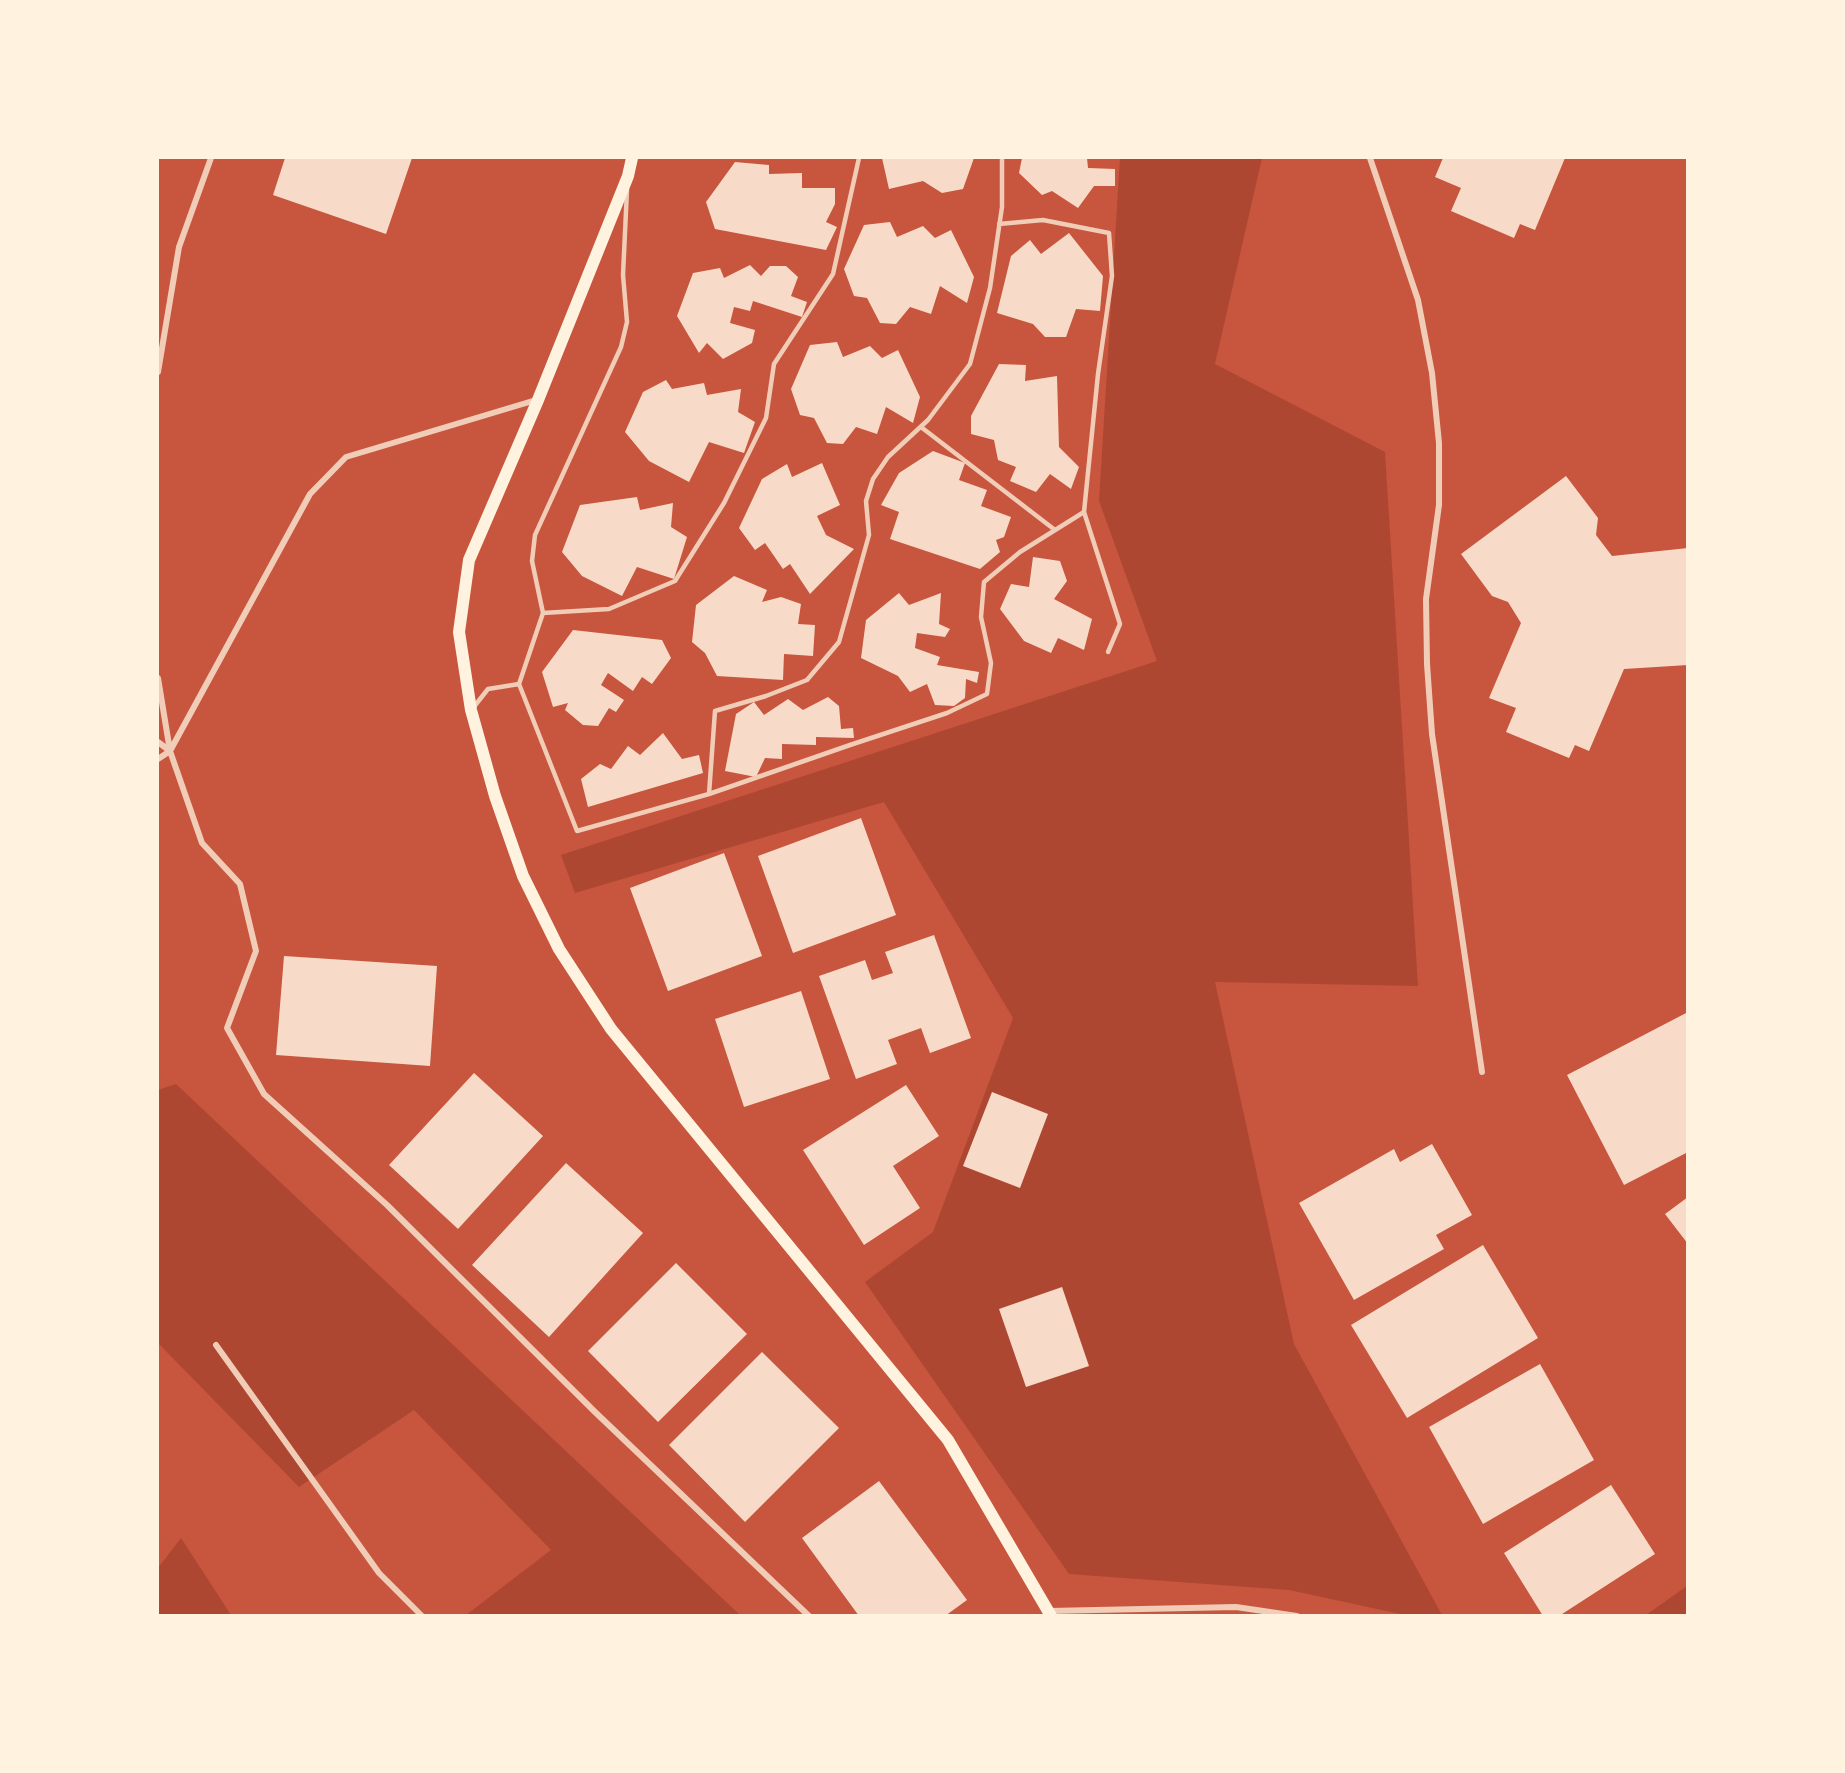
<!DOCTYPE html>
<html>
<head>
<meta charset="utf-8">
<style>
  body { margin:0 }
  #map { position:relative; width:1845px; height:1773px; overflow:hidden; background:#c8553d; font-family:Helvetica,sans-serif }
  canvas { display:block }
  .frame { position:absolute; inset:0; border:159px solid #fff3e0; pointer-events:none }
</style>
</head>
<body>
<div id="map">
<canvas width="1845" height="1773"></canvas>
<div class="frame"></div>
</div>
<script>
const context = document.querySelector('canvas').getContext('2d');
context.lineJoin = 'round';
function paint(path, color) { context.fillStyle = color; context.fill(path, 'evenodd'); }
function stroke(path, color, width, dash) { context.strokeStyle = color; context.lineWidth = width; context.lineCap = dash ? 'butt' : 'round'; context.setLineDash(dash || []); context.stroke(path); }
const green = new Path2D(`
  M 1120,158 L 1262,158 L 1215,364 L 1385,452 L 1418,986 L 1215,982 L 1294,1344 L 1442,1615 L 1405,1615 L 1289,1590 L 1069,1574 L 865,1282 L 933,1232 L 1013,1018 L 884,802 L 575,893 L 561,855 L 1157,661 L 1099,501 Z
  M 176,1084 L 740,1615 L 466,1615 L 551,1550 L 414,1410 L 299,1487 L 158,1343 L 158,1090 Z
  M 181,1538 L 231,1615 L 158,1615 L 158,1568 Z
  M 1687,1586 L 1687,1615 L 1646,1615 Z`);
const building = new Path2D(`
  M 285,158 L 412,158 L 386,234 L 273,195 Z
  M 882,158 L 974,158 L 963,189 L 942,193 L 923,181 L 889,189 Z
  M 1022,158 L 1087,158 L 1088,168 L 1115,169 L 1115,186 L 1094,186 L 1078,208 L 1052,191 L 1042,195 L 1019,173 Z
  M 1443,158 L 1565,158 L 1535,230 L 1520,224 L 1514,238 L 1451,211 L 1461,188 L 1435,177 Z
  M 735,162 L 769,165 L 769,174 L 802,173 L 802,188 L 835,188 L 835,204 L 826,222 L 837,227 L 826,250 L 715,229 L 706,202 Z
  M 890,222 L 897,237 L 923,226 L 935,238 L 951,230 L 974,277 L 967,303 L 940,286 L 931,314 L 910,307 L 896,324 L 880,323 L 867,298 L 854,296 L 844,269 L 864,225 Z
  M 1069,233 L 1103,276 L 1100,311 L 1076,309 L 1066,337 L 1045,337 L 1033,324 L 997,313 L 1011,256 L 1030,240 L 1041,254 Z
  M 750,265 L 761,276 L 770,266 L 786,266 L 798,277 L 791,296 L 807,302 L 802,317 L 753,301 L 750,311 L 734,307 L 730,323 L 755,330 L 752,343 L 723,359 L 707,343 L 699,353 L 677,316 L 693,273 L 720,268 L 724,278 Z
  M 837,342 L 843,357 L 870,346 L 882,358 L 898,350 L 920,397 L 913,423 L 886,407 L 877,434 L 856,427 L 843,444 L 827,443 L 814,418 L 800,415 L 791,389 L 810,345 Z
  M 999,364 L 1026,365 L 1025,381 L 1057,376 L 1059,447 L 1079,467 L 1071,489 L 1050,474 L 1036,492 L 1010,481 L 1016,467 L 998,460 L 994,440 L 971,434 L 971,416 Z
  M 666,380 L 672,389 L 704,383 L 707,395 L 741,389 L 738,412 L 755,422 L 744,453 L 709,442 L 689,482 L 649,461 L 625,432 L 643,392 Z
  M 933,451 L 965,463 L 959,480 L 987,490 L 981,506 L 1011,517 L 1004,537 L 996,540 L 1000,552 L 980,569 L 890,539 L 899,512 L 881,505 L 899,473 Z
  M 822,463 L 840,505 L 817,516 L 826,535 L 854,549 L 810,594 L 790,564 L 783,569 L 765,543 L 755,550 L 739,528 L 762,479 L 787,464 L 792,477 Z
  M 1566,476 L 1598,518 L 1596,535 L 1612,556 L 1688,548 L 1688,665 L 1624,669 L 1589,751 L 1575,745 L 1569,758 L 1506,732 L 1516,708 L 1489,698 L 1521,623 L 1508,602 L 1492,596 L 1461,554 Z
  M 637,497 L 640,510 L 673,503 L 671,527 L 687,537 L 674,579 L 637,567 L 622,596 L 582,576 L 562,552 L 580,505 Z
  M 1033,557 L 1060,561 L 1067,581 L 1054,599 L 1092,619 L 1084,650 L 1058,638 L 1051,653 L 1024,641 L 1000,609 L 1011,584 L 1029,587 Z
  M 734,576 L 767,590 L 762,602 L 781,597 L 801,604 L 798,624 L 815,625 L 813,656 L 784,654 L 783,680 L 717,676 L 705,653 L 692,642 L 696,605 Z
  M 899,593 L 909,605 L 941,593 L 939,624 L 950,629 L 945,637 L 917,633 L 915,648 L 940,657 L 937,665 L 979,672 L 977,683 L 966,679 L 965,698 L 954,706 L 935,705 L 927,684 L 910,692 L 898,676 L 861,658 L 866,620 Z
  M 573,630 L 662,640 L 671,658 L 652,684 L 642,677 L 633,691 L 608,673 L 601,685 L 624,700 L 616,712 L 609,708 L 598,726 L 583,725 L 565,710 L 568,703 L 553,707 L 542,672 Z
  M 828,697 L 839,706 L 841,729 L 853,728 L 854,738 L 816,737 L 816,745 L 782,744 L 782,759 L 765,758 L 756,777 L 725,771 L 736,714 L 754,702 L 764,715 L 788,699 L 803,710 Z
  M 663,733 L 682,759 L 699,755 L 703,773 L 588,807 L 581,779 L 600,764 L 611,769 L 628,746 L 640,755 Z
  M 861,818 L 896,915 L 793,953 L 758,856 Z
  M 724,853 L 762,956 L 668,991 L 630,888 Z
  M 934,935 L 971,1038 L 930,1053 L 921,1028 L 888,1040 L 897,1064 L 856,1079 L 819,976 L 865,960 L 872,980 L 893,973 L 885,952 Z
  M 284,956 L 437,966 L 430,1066 L 276,1055 Z
  M 801,991 L 830,1079 L 744,1107 L 715,1019 Z
  M 1688,1012 L 1688,1152 L 1624,1185 L 1567,1075 Z
  M 474,1073 L 543,1136 L 458,1229 L 389,1165 Z
  M 906,1085 L 939,1136 L 893,1166 L 920,1208 L 864,1245 L 803,1150 Z
  M 992,1092 L 1048,1114 L 1020,1188 L 963,1166 Z
  M 1432,1144 L 1472,1215 L 1436,1235 L 1444,1249 L 1354,1300 L 1299,1203 L 1394,1149 L 1400,1162 Z
  M 566,1163 L 643,1233 L 549,1337 L 472,1265 Z
  M 1688,1197 L 1688,1244 L 1665,1214 Z
  M 1483,1245 L 1538,1338 L 1407,1418 L 1351,1325 Z
  M 676,1263 L 747,1334 L 658,1422 L 588,1351 Z
  M 1062,1287 L 1089,1366 L 1026,1387 L 999,1309 Z
  M 762,1352 L 839,1428 L 745,1522 L 669,1445 Z
  M 1540,1364 L 1594,1460 L 1483,1524 L 1429,1427 Z
  M 879,1481 L 967,1600 L 945,1616 L 859,1616 L 802,1538 Z
  M 1611,1485 L 1655,1554 L 1559,1616 L 1543,1616 L 1504,1553 Z`);
const service = new Path2D(`
  M 627,190 L 623,275 L 627,322 L 621,347 L 535,535 L 532,561 L 543,613 L 519,684 L 577,831 L 709,794 L 850,745 L 947,713 L 987,694 L 991,663 L 981,617 L 984,582 L 1020,552 L 1084,512 L 1120,624 L 1108,652
  M 999,224 L 1043,220 L 1109,233 L 1112,276 L 1098,374 L 1084,512
  M 921,427 L 1055,530
  M 543,613 L 609,609 L 675,581 L 724,503 L 766,418 L 774,364 L 833,274 L 859,158
  M 473,708 L 488,689 L 519,684
  M 709,794 L 715,711 L 766,696 L 807,680 L 839,642 L 869,535 L 866,501 L 873,479 L 888,457 L 928,420 L 970,364 L 990,288 L 1002,207 L 1002,158`);
const minor = new Path2D(`
  M 1370,158 L 1418,300 L 1432,373 L 1439,443 L 1439,505 L 1426,599 L 1427,664 L 1432,734 L 1482,1072
  M 158,372 L 179,247 L 211,158
  M 158,678 L 170,751 L 202,843 L 240,884 L 256,951 L 227,1028 L 264,1094 L 387,1205 L 595,1412 L 809,1616
  M 158,742 L 170,751
  M 158,759 L 170,751 L 310,494 L 346,457 L 536,400
  M 216,1345 L 379,1573 L 422,1616
  M 1049,1611 L 1236,1607 L 1297,1616`);
const secondary = new Path2D(`
  M 632,158 L 628,176 L 538,400 L 469,560 L 459,632 L 471,710 L 495,796 L 523,876 L 559,949 L 611,1029 L 948,1440 L 1051,1616`);
paint(green, '#ae4732');
paint(building, '#f7dbc8');
stroke(service, '#f1ccb7', 4.5);
stroke(minor, '#f1ccb7', 6);
stroke(secondary, '#fff3e0', 12);
</script>
</body>
</html>
